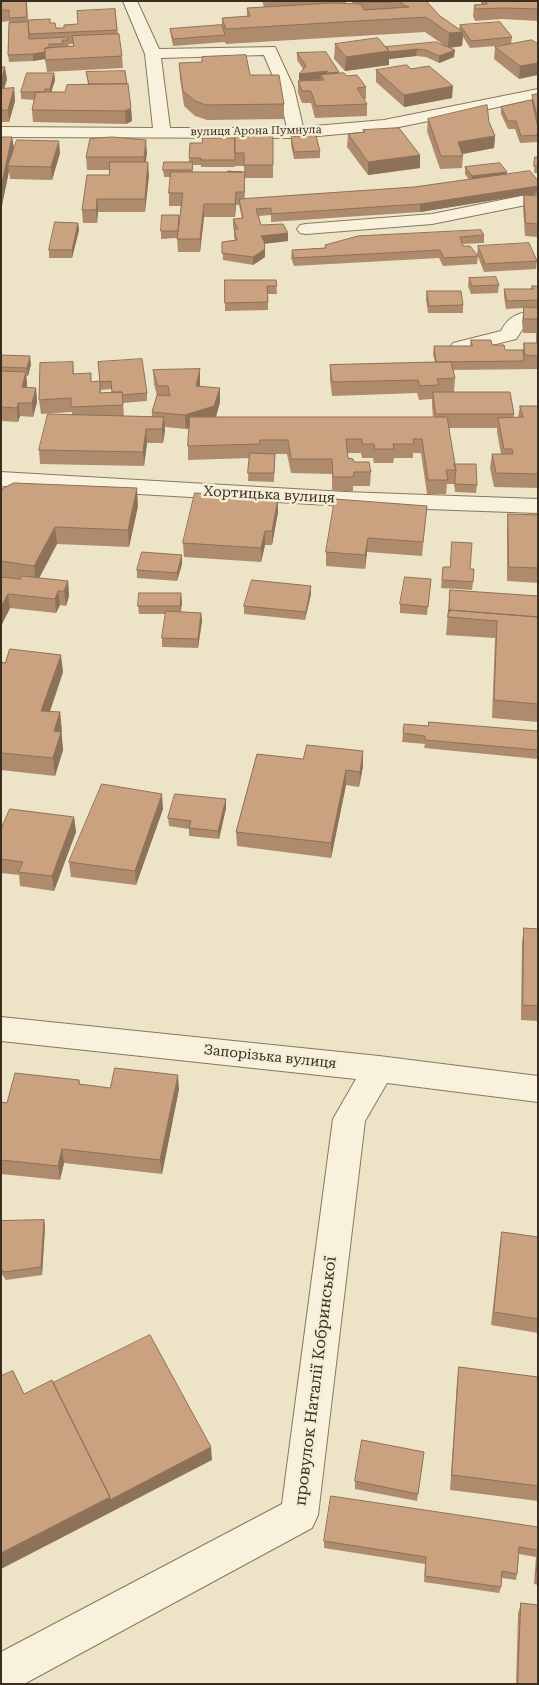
<!DOCTYPE html>
<html>
<head>
<meta charset="utf-8">
<style>
  body { margin:0 }
  #map { position:relative; width:539px; height:1685px; overflow:hidden; background:#ede4c7; font-family:"Roboto Serif",serif }
  canvas { display:block }
  .frame { position:absolute; inset:0; border:2px solid #3a2e20; pointer-events:none }
</style>
</head>
<body>
<div id="map">
<canvas width="539" height="1685"></canvas>
<div class="frame"></div>
</div>
<script>
const context = document.querySelector('canvas').getContext('2d');
context.lineJoin = 'round';
function stroke(path, color, width, dash) { context.strokeStyle = color; context.lineWidth = width; context.lineCap = dash ? 'butt' : 'round'; context.setLineDash(dash || []); context.stroke(path); }
function paint(path, color) { context.fillStyle = color; context.fill(path, 'evenodd'); }
function label(font, color, halo, rows, align = 'center') {
  context.font = font + ' "Roboto Serif",serif'; context.lineWidth = 5; context.setLineDash([]); context.textBaseline = 'middle'; context.strokeStyle = halo; context.fillStyle = color; for (const [text, x, y, turn = 0] of rows) {
    context.save(); context.translate(x, y); context.rotate((+turn || 0) * Math.PI / 180); context.textAlign = isNaN(turn) ? turn : align; if (halo) context.strokeText(text, 0, 0); context.fillText(text, 0, 0); context.restore();
  }
}
const minor = new Path2D(`
  M 123,1 L 137,1 L 159,49 L 275,47 L 294,88 L 303,127 L 384,120 L 538,89 L 538,99 L 384,130 L 296,138 L 1,137 L 1,127 L 153,128 L 145,54 ZM 264,55 L 278,88 L 287,128 L 170,128 L 161,58 Z
  M 526,195 L 538,195 L 538,205 L 526,205 L 432,224 L 306,234 L 300,233 L 297,229 L 300,225 L 306,224 L 432,214 Z
  M 538,311 L 538,323 L 526,324 L 516,339 L 460,353 L 453,351 L 450,347 L 453,343 L 501,331 C 509,315 520,312 538,311 Z
  M 1,472 L 345,492 L 538,499 L 538,513 L 345,506 L 1,486 Z
  M 1,1017 L 379,1056 L 538,1076 L 538,1102 L 387,1083 L 365,1121 L 318,1515 L 312,1528 L 24,1684 L 1,1684 L 1,1652 L 282,1504 L 333,1119 L 356,1079 L 1,1041 Z`);
const wall = new Path2D(`
  M 1,1 L 27,1 L 28,20 L 50,23 L 56,28 L 64,28 L 78,24 L 115,9 L 118,34 L 122,56 L 123,68 L 47,72 L 45,59 L 33,61 L 9,62 L 8,55 L 9,21 L 1,22 ZM 69,44 L 73,44 L 73,46 L 68,47 Z
  M 262,1 L 346,1 L 346,4 L 355,4 L 355,3 L 352,3 L 352,1 L 426,1 L 440,16 L 459,29 L 460,25 L 512,37 L 511,44 L 532,40 L 519,79 L 494,59 L 495,47 L 507,45 L 470,48 L 463,37 L 462,46 L 449,48 L 454,57 L 439,63 L 426,57 L 416,56 L 389,59 L 389,65 L 345,71 L 334,59 L 335,44 L 386,47 L 445,46 L 425,32 L 226,44 L 225,42 L 173,46 L 171,36 L 170,29 L 222,25 L 222,18 L 247,17 L 247,8 L 264,7 Z
  M 481,1 L 538,1 L 538,21 L 502,19 L 475,21 L 473,16 L 474,5 L 481,4 Z
  M 297,53 L 339,72 L 339,73 L 347,76 L 366,87 L 366,99 L 364,99 L 367,104 L 367,116 L 315,118 L 311,103 L 302,103 L 298,93 L 298,81 L 299,81 L 303,69 L 297,60 Z
  M 179,63 L 250,75 L 284,104 L 284,119 L 207,120 L 195,116 L 184,106 L 180,78 Z
  M 1,67 L 7,79 L 4,89 L 14,88 L 15,101 L 9,122 L 1,122 Z
  M 376,70 L 452,98 L 404,107 L 376,82 Z
  M 86,72 L 131,108 L 132,121 L 126,124 L 33,122 L 32,110 L 34,100 L 21,99 L 21,92 L 54,73 L 55,80 L 51,92 L 65,92 L 88,84 Z
  M 538,94 L 538,142 L 520,143 L 515,129 L 508,129 L 501,114 L 501,107 L 532,100 L 532,95 Z
  M 428,119 L 489,122 L 495,136 L 494,148 L 462,154 L 463,156 L 462,168 L 440,169 L 427,131 Z
  M 363,130 L 420,168 L 368,175 L 347,147 L 348,134 L 363,132 Z
  M 273,133 L 273,178 L 245,178 L 244,199 L 414,187 L 469,180 L 465,174 L 465,167 L 538,181 L 538,193 L 420,212 L 271,222 L 271,215 L 259,216 L 261,225 L 288,233 L 288,241 L 264,244 L 265,257 L 253,265 L 223,260 L 222,242 L 235,240 L 234,237 L 234,229 L 233,227 L 233,219 L 242,218 L 239,205 L 236,205 L 235,217 L 204,217 L 200,252 L 178,252 L 177,238 L 161,239 L 161,231 L 179,215 L 179,223 L 181,206 L 169,206 L 169,193 L 171,177 L 164,177 L 163,170 L 189,162 L 189,158 L 202,143 ZM 193,165 L 201,165 L 201,167 L 235,167 L 235,165 L 235,166 L 244,166 L 244,172 L 193,172 Z
  M 1,137 L 12,137 L 14,149 L 60,153 L 52,180 L 10,179 L 9,171 L 2,205 Z
  M 291,137 L 320,151 L 320,158 L 294,159 L 291,145 Z
  M 147,153 L 146,162 L 149,175 L 145,212 L 98,212 L 97,223 L 83,223 L 82,210 L 109,175 L 110,170 L 87,170 L 86,157 Z
  M 535,157 L 538,157 L 538,173 L 534,173 Z
  M 524,195 L 538,196 L 538,237 L 525,236 L 523,208 Z
  M 78,223 L 79,230 L 72,258 L 49,258 L 49,250 Z
  M 484,235 L 484,243 L 463,244 L 463,246 L 478,256 L 477,264 L 443,266 L 439,258 L 294,266 L 291,258 L 292,250 L 325,248 L 325,245 Z
  M 478,246 L 537,261 L 536,269 L 484,272 L 477,254 Z
  M 469,278 L 499,285 L 498,293 L 471,294 L 468,286 Z
  M 225,280 L 276,280 L 277,294 L 268,294 L 268,310 L 225,311 Z
  M 532,286 L 538,286 L 538,369 L 453,370 L 455,378 L 454,392 L 514,414 L 514,417 L 518,417 L 520,406 L 538,406 L 538,488 L 494,487 L 490,468 L 492,454 L 501,454 L 497,432 L 497,428 L 449,428 L 454,464 L 477,485 L 476,493 L 455,492 L 454,484 L 447,484 L 446,494 L 427,494 L 421,453 L 413,453 L 413,458 L 394,458 L 393,463 L 374,463 L 373,458 L 362,458 L 361,453 L 348,453 L 348,458 L 354,462 L 371,472 L 370,486 L 353,486 L 353,491 L 332,491 L 332,474 L 291,473 L 287,454 L 275,454 L 274,482 L 248,481 L 249,458 L 188,460 L 188,446 L 189,428 L 186,429 L 165,427 L 163,443 L 147,443 L 144,466 L 40,464 L 39,450 L 72,415 L 72,412 L 41,414 L 39,400 L 73,362 L 74,374 L 91,382 L 100,381 L 98,362 L 147,393 L 147,401 L 123,403 L 124,416 L 152,417 L 152,412 L 157,396 L 154,384 L 153,370 L 200,369 L 200,386 L 220,402 L 216,417 L 433,417 L 432,406 L 432,399 L 419,400 L 417,393 L 332,396 L 330,379 L 330,365 L 435,362 L 433,354 L 434,346 L 470,346 L 471,340 L 492,345 L 505,350 L 523,350 L 524,343 L 536,343 L 536,333 L 523,333 L 522,321 L 524,308 L 506,309 L 504,297 L 504,289 L 531,289 ZM 111,389 L 112,392 L 101,393 L 101,390 Z
  M 427,291 L 463,305 L 463,313 L 428,313 L 426,299 Z
  M 1,355 L 31,364 L 28,376 L 26,376 L 27,385 L 27,388 L 36,388 L 37,402 L 33,417 L 20,416 L 18,422 L 1,421 Z
  M 1,491 L 138,506 L 129,547 L 57,544 L 39,578 L 68,581 L 69,596 L 66,606 L 60,605 L 56,613 L 10,608 L 1,626 Z
  M 427,506 L 422,556 L 367,552 L 365,569 L 326,566 L 326,552 Z
  M 278,512 L 272,545 L 265,545 L 261,562 L 184,557 L 183,543 Z
  M 508,514 L 538,515 L 538,583 L 507,581 L 507,528 Z
  M 182,555 L 182,564 L 177,581 L 137,578 L 137,570 Z
  M 443,567 L 470,569 L 473,582 L 472,590 L 441,588 Z
  M 431,579 L 427,615 L 400,613 L 400,604 Z
  M 450,590 L 538,596 L 538,722 L 492,718 L 495,638 L 446,635 Z
  M 311,594 L 305,620 L 244,614 L 244,606 Z
  M 182,602 L 181,612 L 201,613 L 202,621 L 198,648 L 162,647 L 162,638 L 166,614 L 139,614 L 138,606 Z
  M 1,662 L 63,672 L 50,711 L 60,712 L 62,730 L 61,733 L 63,750 L 55,776 L 1,770 Z
  M 428,726 L 538,731 L 538,759 L 424,748 L 425,744 L 402,742 L 403,733 Z
  M 257,754 L 363,766 L 359,787 L 346,785 L 331,858 L 237,846 L 236,832 Z
  M 226,799 L 226,808 L 219,839 L 189,836 L 189,829 L 169,826 L 168,818 Z
  M 163,809 L 136,885 L 71,877 L 69,862 Z
  M 74,817 L 76,832 L 54,891 L 20,886 L 19,875 L 1,873 L 1,829 Z
  M 524,928 L 538,929 L 538,1021 L 521,1020 L 522,942 Z
  M 79,1080 L 80,1084 L 110,1088 L 179,1089 L 162,1174 L 64,1163 L 60,1180 L 1,1174 L 1,1102 L 7,1103 Z
  M 44,1220 L 45,1227 L 42,1275 L 6,1280 L 1,1273 L 1,1221 Z
  M 502,1232 L 538,1237 L 538,1333 L 491,1325 L 500,1245 Z
  M 459,1367 L 538,1377 L 538,1501 L 450,1490 L 457,1383 Z
  M 424,1452 L 417,1501 L 355,1489 L 355,1481 Z
  M 538,1527 L 538,1585 L 534,1584 L 536,1557 L 519,1554 L 517,1574 L 516,1580 L 502,1578 L 501,1587 L 499,1593 L 424,1582 L 425,1564 L 324,1548 L 324,1541 Z
  M 521,1603 L 538,1684 L 516,1684 L 518,1614 Z`);
const shadedWall = new Path2D(`
  M 463,32 L 462,46 L 448,48 L 449,33 Z
  M 417,49 L 416,56 L 389,59 L 389,65 L 345,71 L 346,57 L 389,51 Z
  M 455,50 L 454,57 L 439,63 L 439,56 Z
  M 49,51 L 50,58 L 33,61 L 33,54 Z
  M 538,63 L 538,75 L 519,79 L 520,66 Z
  M 5,67 L 7,79 L 3,93 L 1,81 Z
  M 327,71 L 327,78 L 321,75 L 321,79 L 299,81 L 299,74 Z
  M 54,73 L 55,80 L 50,96 L 50,89 Z
  M 453,86 L 452,98 L 404,107 L 404,95 Z
  M 14,88 L 15,101 L 9,122 L 8,110 Z
  M 131,108 L 132,121 L 126,124 L 125,111 Z
  M 495,136 L 494,148 L 457,155 L 458,142 Z
  M 12,137 L 14,149 L 8,166 L 9,171 L 2,205 L 1,187 Z
  M 146,140 L 147,153 L 144,170 L 144,157 Z
  M 59,141 L 60,153 L 52,180 L 51,167 Z
  M 420,155 L 420,168 L 368,175 L 368,162 Z
  M 148,162 L 149,175 L 145,212 L 145,199 Z
  M 245,172 L 245,185 L 244,205 L 244,192 Z
  M 507,172 L 506,179 L 472,183 L 472,176 Z
  M 538,186 L 538,193 L 420,212 L 420,204 Z
  M 236,192 L 236,205 L 235,217 L 235,204 Z
  M 97,199 L 98,212 L 97,223 L 96,210 Z
  M 204,204 L 204,217 L 200,252 L 200,239 Z
  M 78,223 L 79,230 L 72,258 L 72,250 Z
  M 288,233 L 288,241 L 261,244 L 261,236 Z
  M 265,249 L 265,257 L 253,265 L 253,257 Z
  M 30,356 L 31,364 L 28,376 L 27,368 Z
  M 200,369 L 200,383 L 196,399 L 196,386 Z
  M 26,372 L 27,385 L 23,401 L 22,387 Z
  M 36,388 L 37,402 L 33,417 L 32,403 Z
  M 220,388 L 220,402 L 215,420 L 186,429 L 185,415 Z
  M 18,403 L 20,416 L 18,422 L 17,408 Z
  M 164,417 L 165,431 L 163,443 L 162,429 Z
  M 146,429 L 147,443 L 144,466 L 143,452 Z
  M 137,488 L 138,506 L 129,547 L 128,530 Z
  M 278,498 L 278,512 L 272,545 L 272,531 Z
  M 55,527 L 57,544 L 36,584 L 34,566 Z
  M 265,531 L 265,545 L 261,562 L 261,548 Z
  M 368,538 L 367,552 L 365,569 L 365,555 Z
  M 182,555 L 182,564 L 177,581 L 177,573 Z
  M 68,581 L 69,596 L 66,606 L 64,591 Z
  M 311,586 L 311,594 L 305,620 L 306,612 Z
  M 58,591 L 60,605 L 56,613 L 55,599 Z
  M 181,593 L 182,602 L 180,614 L 180,606 Z
  M 8,594 L 10,608 L 1,626 L 1,607 Z
  M 201,613 L 202,621 L 198,648 L 198,639 Z
  M 61,655 L 63,672 L 44,729 L 41,711 Z
  M 60,712 L 63,750 L 55,776 L 53,758 L 54,731 Z
  M 363,751 L 363,766 L 359,787 L 360,772 Z
  M 346,770 L 346,785 L 331,858 L 331,843 Z
  M 162,794 L 163,809 L 136,885 L 135,871 Z
  M 226,799 L 226,808 L 219,839 L 218,831 Z
  M 74,817 L 76,832 L 54,891 L 52,876 Z
  M 178,1075 L 179,1089 L 162,1174 L 160,1160 Z
  M 62,1149 L 64,1163 L 60,1180 L 58,1166 Z
  M 44,1220 L 45,1227 L 42,1275 L 41,1267 Z
  M 211,1447 L 212,1460 L 1,1569 L 1,1553 L 110,1497 Z`);
const building = new Path2D(`
  M 1,1 L 26,1 L 27,17 L 9,18 L 9,10 L 1,10 Z
  M 356,1 L 393,1 L 393,2 L 357,2 Z
  M 401,1 L 426,1 L 440,16 L 463,32 L 449,33 L 426,17 L 226,29 L 222,18 L 250,16 L 247,8 L 331,3 L 361,4 L 364,10 L 409,7 L 403,5 Z
  M 486,1 L 538,1 L 538,9 L 503,8 L 476,9 L 474,5 L 487,4 Z
  M 115,9 L 117,30 L 29,34 L 28,20 L 50,19 L 50,23 L 55,23 L 56,28 L 64,28 L 64,25 L 78,24 L 77,11 Z
  M 28,22 L 29,39 L 68,37 L 68,40 L 62,40 L 63,44 L 49,44 L 49,48 L 45,48 L 45,52 L 33,54 L 8,55 L 9,23 Z
  M 500,22 L 512,37 L 471,41 L 460,25 Z
  M 222,25 L 225,35 L 173,39 L 170,29 Z
  M 119,34 L 122,56 L 45,60 L 45,48 L 74,46 L 72,36 Z
  M 378,38 L 389,51 L 346,57 L 335,44 Z
  M 532,40 L 538,44 L 538,63 L 520,66 L 495,47 Z
  M 436,42 L 455,50 L 439,56 L 426,50 L 417,49 L 389,52 L 389,51 L 386,47 Z
  M 326,52 L 339,72 L 329,73 L 327,71 L 299,74 L 306,66 L 297,53 Z
  M 246,55 L 250,75 L 279,75 L 284,104 L 206,105 L 195,101 L 183,91 L 179,63 L 202,62 L 202,57 Z
  M 407,65 L 411,69 L 429,66 L 453,86 L 404,95 L 376,70 Z
  M 1,67 L 5,67 L 1,81 Z
  M 125,71 L 127,84 L 89,84 L 86,72 Z
  M 27,73 L 54,73 L 50,89 L 45,89 L 44,92 L 21,92 Z
  M 344,73 L 347,76 L 357,75 L 366,87 L 357,88 L 367,104 L 316,106 L 311,91 L 302,91 L 298,81 L 324,80 L 321,75 Z
  M 128,84 L 131,108 L 125,111 L 32,110 L 36,92 L 65,92 L 67,85 Z
  M 14,88 L 8,110 L 1,110 L 1,89 Z
  M 538,94 L 538,120 L 532,95 Z
  M 532,100 L 538,128 L 538,135 L 521,136 L 516,121 L 508,121 L 501,107 Z
  M 487,105 L 489,122 L 495,136 L 458,142 L 463,156 L 441,156 L 428,119 Z
  M 399,128 L 420,155 L 368,162 L 348,134 L 365,132 L 363,130 Z
  M 235,133 L 273,133 L 273,165 L 244,165 L 244,153 L 235,153 Z
  M 316,136 L 320,151 L 294,152 L 291,137 Z
  M 1,137 L 12,137 L 1,187 Z
  M 112,137 L 146,140 L 144,157 L 86,157 L 90,139 Z
  M 203,138 L 235,138 L 235,160 L 201,160 L 201,158 L 189,158 L 190,143 L 202,143 Z
  M 17,140 L 59,141 L 51,167 L 8,166 Z
  M 535,157 L 538,157 L 538,166 L 534,166 Z
  M 110,162 L 148,162 L 145,199 L 97,199 L 96,210 L 82,210 L 87,175 L 109,175 Z
  M 164,162 L 193,162 L 192,170 L 163,170 Z
  M 500,163 L 507,172 L 472,176 L 465,167 Z
  M 228,171 L 242,172 L 228,172 Z
  M 530,171 L 538,181 L 538,186 L 420,204 L 271,214 L 271,208 L 256,209 L 261,225 L 283,224 L 288,233 L 261,236 L 264,241 L 265,249 L 253,257 L 222,253 L 222,242 L 237,240 L 234,229 L 238,229 L 233,219 L 243,218 L 239,199 L 414,187 Z
  M 171,172 L 245,172 L 244,192 L 236,192 L 235,204 L 204,204 L 200,239 L 177,239 L 183,193 L 169,193 Z
  M 524,195 L 538,196 L 538,224 L 526,223 Z
  M 162,215 L 179,215 L 178,231 L 161,231 Z
  M 55,222 L 78,223 L 72,250 L 49,250 Z
  M 481,230 L 484,235 L 460,237 L 463,246 L 470,246 L 478,256 L 444,258 L 440,250 L 294,258 L 292,250 L 326,248 L 325,245 L 358,236 Z
  M 529,243 L 537,261 L 485,264 L 478,246 Z
  M 496,277 L 499,285 L 472,286 L 469,278 Z
  M 225,280 L 276,280 L 277,286 L 267,286 L 268,302 L 225,303 Z
  M 532,286 L 538,286 L 538,300 L 507,301 L 504,289 L 533,289 Z
  M 427,291 L 461,291 L 463,305 L 429,306 Z
  M 524,307 L 538,308 L 538,328 L 537,319 L 524,319 Z
  M 471,340 L 491,340 L 492,345 L 504,345 L 505,350 L 523,350 L 524,361 L 436,362 L 434,346 L 472,346 Z
  M 524,343 L 538,343 L 538,356 L 525,355 Z
  M 1,355 L 30,356 L 27,368 L 1,367 Z
  M 142,359 L 147,393 L 123,395 L 122,392 L 112,392 L 111,381 L 100,382 L 98,362 Z
  M 73,362 L 73,374 L 91,373 L 91,382 L 100,381 L 100,393 L 122,392 L 123,405 L 71,407 L 71,398 L 39,400 L 40,363 Z
  M 451,362 L 455,378 L 437,379 L 439,385 L 420,386 L 418,380 L 332,382 L 330,365 Z
  M 200,369 L 196,386 L 220,388 L 214,406 L 185,415 L 152,412 L 157,395 L 170,396 L 168,386 L 158,386 L 153,370 Z
  M 1,371 L 26,372 L 22,387 L 36,388 L 32,403 L 18,403 L 17,408 L 1,407 Z
  M 433,392 L 510,392 L 514,414 L 436,414 Z
  M 520,406 L 538,406 L 538,474 L 496,473 L 492,454 L 513,454 L 512,449 L 504,449 L 498,418 L 523,417 Z
  M 48,414 L 164,417 L 162,429 L 146,429 L 143,452 L 39,450 Z
  M 190,417 L 447,417 L 456,470 L 446,470 L 448,480 L 428,480 L 422,439 L 413,439 L 414,444 L 393,444 L 394,449 L 375,449 L 374,444 L 362,444 L 362,439 L 346,439 L 348,458 L 353,459 L 354,462 L 369,462 L 371,472 L 354,472 L 353,477 L 333,477 L 332,459 L 291,459 L 288,440 L 260,440 L 259,444 L 188,446 Z
  M 250,453 L 275,454 L 274,473 L 248,473 Z
  M 454,464 L 476,464 L 477,485 L 455,484 L 455,479 L 456,470 Z
  M 14,483 L 137,488 L 128,530 L 55,527 L 34,566 L 1,561 L 1,491 L 2,489 Z
  M 195,493 L 278,498 L 272,531 L 265,531 L 261,548 L 183,543 Z
  M 335,499 L 427,506 L 423,542 L 368,538 L 365,555 L 326,552 Z
  M 508,514 L 538,515 L 538,568 L 509,567 Z
  M 452,542 L 472,543 L 470,569 L 474,569 L 473,582 L 442,580 L 443,567 L 450,567 Z
  M 142,552 L 182,555 L 177,573 L 137,570 Z
  M 22,576 L 68,581 L 64,591 L 58,591 L 55,599 L 8,594 L 1,607 L 1,577 L 20,579 Z
  M 405,577 L 431,579 L 428,607 L 400,604 Z
  M 252,580 L 311,586 L 306,612 L 244,606 Z
  M 450,590 L 538,596 L 538,617 L 449,610 L 449,612 Z
  M 139,593 L 181,593 L 180,606 L 138,606 Z
  M 449,610 L 538,617 L 538,704 L 494,700 L 497,621 L 448,617 Z
  M 166,611 L 201,613 L 198,639 L 162,638 Z
  M 10,649 L 61,655 L 41,711 L 60,712 L 54,731 L 61,732 L 53,758 L 1,753 L 1,662 L 5,663 Z
  M 429,722 L 538,731 L 538,750 L 425,740 L 425,736 L 403,733 L 404,724 L 428,726 Z
  M 307,745 L 363,751 L 360,772 L 346,770 L 331,843 L 236,832 L 257,754 L 303,759 Z
  M 102,784 L 162,794 L 135,871 L 69,862 Z
  M 175,794 L 226,799 L 218,831 L 189,828 L 191,821 L 168,818 Z
  M 10,809 L 74,817 L 52,876 L 18,872 L 23,862 L 1,859 L 1,829 Z
  M 524,928 L 538,929 L 538,1006 L 523,1005 Z
  M 115,1068 L 178,1075 L 160,1160 L 62,1149 L 58,1166 L 1,1160 L 1,1102 L 7,1103 L 15,1073 L 79,1080 L 79,1084 L 110,1088 Z
  M 44,1220 L 41,1267 L 4,1272 L 1,1268 L 1,1221 Z
  M 502,1232 L 538,1237 L 538,1319 L 494,1312 Z
  M 150,1335 L 211,1447 L 110,1500 L 110,1497 L 53,1383 Z
  M 459,1367 L 538,1377 L 538,1486 L 452,1475 Z
  M 13,1371 L 24,1394 L 52,1380 L 110,1497 L 1,1553 L 1,1376 Z
  M 362,1440 L 424,1452 L 418,1494 L 355,1481 Z
  M 331,1496 L 538,1527 L 538,1550 L 519,1547 L 517,1574 L 502,1571 L 501,1587 L 425,1576 L 426,1557 L 324,1541 Z
  M 538,1553 L 538,1578 L 536,1577 Z
  M 521,1603 L 538,1605 L 538,1684 L 518,1684 Z`);
const farStreetnames = [
  ["вулиця Арона Пумнула",256,131,-1]
];
const streetNames = [
  ["Хортицька вулиця",269,495,3],
  ["Запорізька вулиця",270,1057,6]
];
const nearStreetnames = [
  ["провулок Наталії Кобринської",316,1381,-83]
];
stroke(minor, '#89775d', 2);
paint(minor, '#f8f1db');
paint(wall, '#ae8b6d');
paint(shadedWall, '#8d7159');
paint(building, '#caa27f');
stroke(building, '#8d7159', 1);
label('11px', '#3a2e20', '#f5eed7', farStreetnames);
label('14px', '#3a2e20', '#f5eed7', streetNames);
label('16px', '#3a2e20', '#f5eed7', nearStreetnames);
</script>
</body>
</html>
